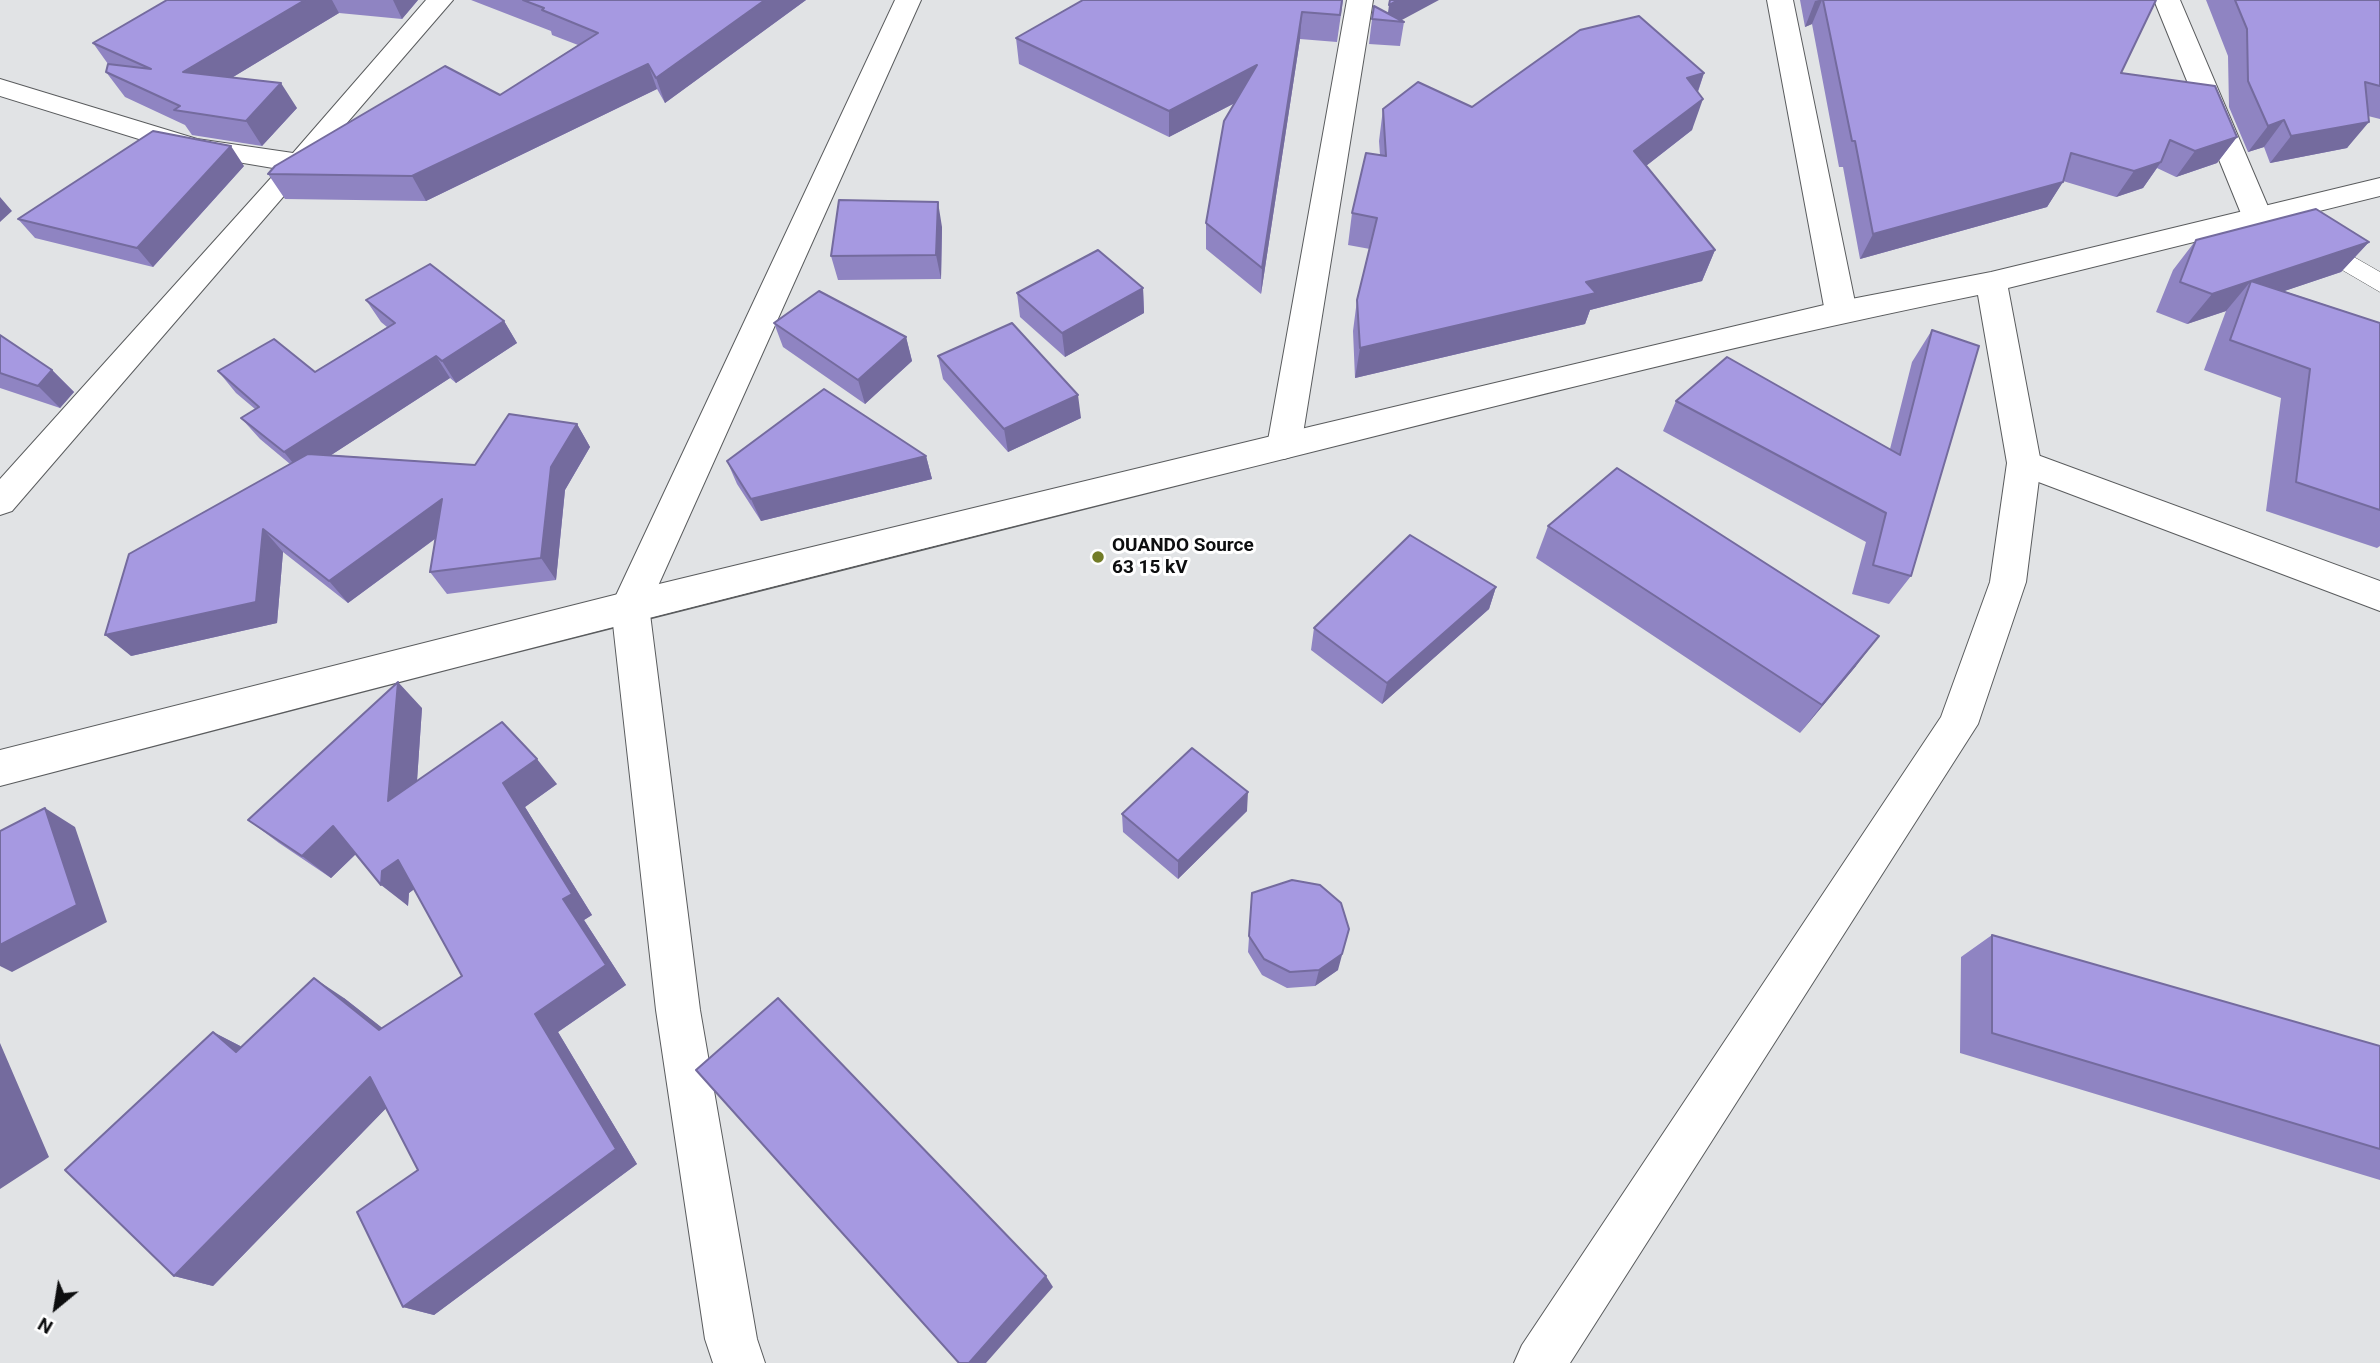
<!DOCTYPE html>
<html>
<head>
<meta charset="utf-8">
<style>
  body { margin:0 }
  #map { position:relative; width:2380px; height:1363px; overflow:hidden; background:#e1e3e5; font-family:Roboto,sans-serif }
  canvas { display:block }
  .north { position:absolute; left:21px; top:1272px; width:70px; height:70px; -webkit-text-stroke:5px #fff; paint-order:stroke; rotate:210deg; font-size:19px; font-weight:700; line-height:28px; text-align:center; color:#0d0e0f }
  .north::after { content:''; display:block; margin:auto; width:24px; height:32px; background:#0d0e0f; clip-path:polygon(50% 0,100% 100%,50% 72%,0 100%) }
</style>
</head>
<body>
<div id="map">
<canvas width="2380" height="1363"></canvas>
<div class="north">N</div>
</div>
<script>
const context = document.querySelector('canvas').getContext('2d');
context.lineJoin = 'round';
function stroke(path, color, width, dash) { context.strokeStyle = color; context.lineWidth = width; context.lineCap = dash ? 'butt' : 'round'; context.setLineDash(dash || []); context.stroke(path); }
function paint(path, color) { context.fillStyle = color; context.fill(path, 'evenodd'); }
function label(font, color, halo, rows, align = 'center') {
  context.font = font + ' Roboto,sans-serif'; context.lineWidth = 6; context.setLineDash([]); context.textBaseline = 'middle'; context.strokeStyle = halo; context.fillStyle = color; for (const [text, x, y, turn = 0] of rows) {
    context.save(); context.translate(x, y); context.rotate((+turn || 0) * Math.PI / 180); context.textAlign = isNaN(turn) ? turn : align; if (halo) context.strokeText(text, 0, 0); context.fillText(text, 0, 0); context.restore();
  }
}
const service = new Path2D(`
  M 2312,233 L 2380,272 L 2380,292 L 2303,247 L 2300,241 L 2303,235 Z`);
const minor = new Path2D(`
  M 426,0 L 453,0 L 12,511 L 0,515 L 0,479 L 279,169 L 184,153 L 0,96 L 0,79 L 197,139 L 293,153 Z
  M 895,0 L 921,0 L 649,606 L 700,1010 L 757,1339 L 765,1363 L 713,1363 L 705,1339 L 656,1010 L 611,606 Z
  M 1347,0 L 1373,0 L 1301,446 L 1296,455 L 1284,459 L 1272,455 L 1267,446 Z
  M 1767,0 L 1793,0 L 1857,312 L 1852,320 L 1841,323 L 1830,320 L 1825,312 Z
  M 2154,0 L 2180,0 L 2272,216 L 2267,223 L 2257,226 L 2247,223 L 2242,216 Z
  M 2024,450 L 2380,581 L 2380,611 L 2012,472 L 2007,463 L 2012,454 Z`);
const tertiary = new Path2D(`
  M 2380,178 L 2380,196 L 2008,288 L 2041,463 L 2026,582 L 1978,724 L 1570,1363 L 1514,1363 L 1522,1345 L 1941,717 L 1990,582 L 2007,463 L 1978,295 C 1720,347 1466,414 1211,477 C 806,577 403,680 0,786 L 0,750 L 630,591 L 1284,433 L 1841,301 L 1991,272 Z`);
const wall = new Path2D(`
  M 167,0 L 418,0 L 402,19 L 339,13 L 233,77 L 297,108 L 262,146 L 192,135 L 185,125 L 125,97 L 106,72 L 108,64 L 93,43 Z
  M 471,0 L 806,0 L 665,103 L 657,89 L 426,201 L 285,199 L 268,174 L 500,95 L 578,45 L 552,35 L 551,31 Z
  M 1343,0 L 1337,42 L 1300,39 L 1261,294 L 1206,249 L 1206,223 L 1235,103 L 1169,137 L 1019,64 L 1016,38 Z
  M 1800,0 L 2156,0 L 2121,73 L 2237,137 L 2217,163 L 2176,177 L 2157,168 L 2143,188 L 2116,197 L 2063,181 L 2047,207 L 1860,259 L 1843,167 L 1839,167 L 1812,24 L 1805,27 Z
  M 2206,0 L 2380,0 L 2380,119 L 2368,116 L 2347,148 L 2270,163 L 2264,147 L 2248,152 L 2229,107 L 2228,56 Z
  M 1372,19 L 1404,22 L 1400,46 L 1369,44 Z
  M 1704,73 L 1698,92 L 1692,130 L 1646,166 L 1715,250 L 1702,281 L 1590,310 L 1585,324 L 1355,378 L 1353,331 L 1357,300 L 1370,249 L 1348,245 L 1352,213 L 1380,155 L 1379,141 L 1383,109 L 1472,107 Z
  M 244,166 L 153,267 L 35,238 L 18,219 Z
  M 942,227 L 941,279 L 838,280 L 831,256 Z
  M 2196,240 L 2369,242 L 2341,272 L 2284,291 L 2380,323 L 2380,546 L 2377,548 L 2266,511 L 2281,398 L 2204,370 L 2226,311 L 2187,324 L 2156,312 L 2173,270 Z
  M 1143,288 L 1144,313 L 1065,357 L 1020,317 L 1017,293 Z
  M 366,300 L 504,321 L 517,343 L 456,383 L 450,378 L 331,455 L 475,465 L 577,424 L 590,447 L 565,490 L 556,580 L 447,594 L 430,572 L 435,539 L 348,603 L 283,552 L 277,623 L 131,656 L 290,464 L 260,439 L 241,418 L 255,409 L 236,393 L 218,371 L 315,372 L 387,327 L 381,322 Z
  M 774,323 L 906,337 L 912,361 L 865,404 L 783,347 Z
  M 1932,330 L 1911,576 L 1889,604 L 1852,594 L 1866,542 L 1663,431 L 1676,401 L 1890,449 L 1912,362 Z
  M 0,335 L 52,370 L 74,392 L 60,408 L 0,388 Z
  M 938,356 L 1081,418 L 1008,452 L 943,379 Z
  M 926,456 L 932,479 L 761,521 L 737,484 L 727,461 Z
  M 1548,526 L 1856,666 L 1800,733 L 1536,558 Z
  M 1496,587 L 1489,609 L 1382,704 L 1311,650 L 1314,628 Z
  M 422,708 L 417,781 L 557,784 L 525,807 L 592,915 L 584,920 L 626,985 L 558,1032 L 637,1164 L 434,1315 L 403,1307 L 418,1170 L 386,1108 L 213,1286 L 174,1276 L 213,1032 L 242,1047 L 344,998 L 382,1028 L 462,976 L 414,889 L 409,893 L 408,906 L 356,854 L 331,878 L 279,843 L 248,820 Z
  M 1247,811 L 1178,879 L 1123,832 L 1122,814 Z
  M 1252,893 L 1338,970 L 1315,986 L 1287,988 L 1262,975 L 1248,952 Z
  M 1992,935 L 2380,1046 L 2380,1180 L 1960,1053 L 1961,957 Z`);
const shadedWall = new Path2D(`
  M 305,0 L 332,0 L 339,13 L 200,97 L 183,72 Z
  M 393,0 L 418,0 L 402,19 Z
  M 765,0 L 806,0 L 665,103 L 656,78 Z
  M 1398,0 L 1439,0 L 1400,21 L 1387,20 L 1389,5 Z
  M 1819,0 L 1822,0 L 1812,24 L 1805,27 L 1815,1 Z
  M 1302,12 L 1300,39 L 1261,294 L 1262,268 Z
  M 648,64 L 657,89 L 426,201 L 412,176 Z
  M 1257,65 L 1256,92 L 1169,137 L 1169,111 Z
  M 1704,73 L 1693,105 L 1687,78 Z
  M 281,83 L 297,108 L 262,146 L 246,121 Z
  M 1703,99 L 1692,130 L 1624,183 L 1634,151 Z
  M 2284,120 L 2264,147 L 2248,152 L 2268,126 Z
  M 2369,122 L 2347,148 L 2270,163 L 2291,136 Z
  M 2237,137 L 2217,163 L 2176,177 L 2195,151 Z
  M 231,146 L 244,166 L 153,267 L 137,248 Z
  M 2161,162 L 2143,188 L 2116,197 L 2134,171 Z
  M 2063,182 L 2047,207 L 1860,259 L 1873,234 Z
  M 0,197 L 12,211 L 0,222 Z
  M 938,202 L 942,227 L 941,279 L 936,255 Z
  M 2369,242 L 2341,272 L 2243,305 L 2251,281 Z
  M 1715,250 L 1702,281 L 1590,310 L 1585,324 L 1355,378 L 1360,348 L 1586,282 Z
  M 2251,281 L 2226,311 L 2187,324 L 2212,294 Z
  M 1143,288 L 1144,313 L 1065,357 L 1062,333 Z
  M 504,321 L 517,343 L 456,383 L 442,361 Z
  M 906,337 L 912,361 L 865,404 L 858,380 Z
  M 436,356 L 450,378 L 302,474 L 284,452 Z
  M 52,370 L 74,392 L 60,408 L 38,386 Z
  M 1078,395 L 1081,418 L 1008,452 L 1004,429 Z
  M 577,424 L 590,447 L 565,490 L 556,580 L 541,558 L 551,467 Z
  M 926,456 L 932,479 L 761,521 L 751,499 Z
  M 442,499 L 459,521 L 348,603 L 329,581 Z
  M 263,529 L 283,552 L 277,623 L 131,656 L 105,635 Z
  M 1496,587 L 1489,609 L 1382,704 L 1387,683 Z
  M 1879,636 L 1856,666 L 1800,733 L 1822,705 Z
  M 398,682 L 422,708 L 414,824 L 388,801 Z
  M 537,759 L 557,784 L 525,807 L 592,915 L 584,920 L 626,985 L 558,1032 L 637,1164 L 434,1315 L 403,1307 L 535,1014 L 503,783 Z
  M 1248,792 L 1247,811 L 1178,879 L 1178,861 Z
  M 45,808 L 75,827 L 107,922 L 12,972 L 0,966 L 0,945 Z
  M 333,826 L 361,849 L 331,878 L 302,856 Z
  M 398,860 L 424,882 L 409,893 L 408,906 L 381,885 L 382,871 Z
  M 1349,929 L 1338,970 L 1315,986 L 1319,970 Z
  M 314,978 L 344,998 L 408,1048 L 379,1030 Z
  M 213,1032 L 248,1050 L 236,1052 Z
  M 0,1043 L 49,1157 L 0,1189 Z
  M 370,1077 L 400,1094 L 213,1286 L 174,1276 Z
  M 1046,1276 L 1053,1287 L 986,1363 L 969,1363 Z`);
const building = new Path2D(`
  M 167,0 L 305,0 L 183,72 L 281,83 L 246,121 L 174,110 L 180,106 L 106,72 L 108,64 L 151,69 L 93,43 Z
  M 523,0 L 765,0 L 656,78 L 648,64 L 412,176 L 268,174 L 275,166 L 445,66 L 500,95 L 598,33 L 542,10 L 544,8 Z
  M 1083,0 L 1342,0 L 1340,15 L 1302,12 L 1262,268 L 1206,223 L 1224,121 L 1257,65 L 1169,111 L 1016,38 Z
  M 1390,0 L 1398,0 L 1389,5 Z
  M 1823,0 L 2156,0 L 2121,73 L 2215,86 L 2237,137 L 2195,151 L 2170,140 L 2161,162 L 2134,171 L 2071,153 L 2063,182 L 1873,234 L 1855,141 L 1852,141 Z
  M 2235,0 L 2380,0 L 2380,86 L 2365,82 L 2369,122 L 2291,136 L 2284,120 L 2268,126 L 2248,81 L 2247,29 Z
  M 1374,6 L 1404,22 L 1372,19 Z
  M 1639,16 L 1704,73 L 1687,78 L 1703,99 L 1634,151 L 1715,250 L 1586,282 L 1596,293 L 1360,348 L 1357,300 L 1377,218 L 1352,213 L 1366,153 L 1386,156 L 1383,109 L 1418,82 L 1472,107 L 1580,30 Z
  M 153,131 L 231,146 L 137,248 L 18,219 Z
  M 839,200 L 938,202 L 936,255 L 831,256 Z
  M 2316,209 L 2369,242 L 2251,281 L 2380,323 L 2380,510 L 2296,482 L 2310,369 L 2230,340 L 2251,281 L 2212,294 L 2180,282 L 2196,240 Z
  M 1098,250 L 1143,288 L 1062,333 L 1017,293 Z
  M 430,264 L 504,321 L 442,361 L 436,356 L 284,452 L 241,418 L 259,407 L 218,371 L 274,339 L 315,372 L 395,323 L 366,300 Z
  M 819,291 L 906,337 L 858,380 L 774,323 Z
  M 1012,323 L 1078,395 L 1004,429 L 938,356 Z
  M 1932,330 L 1979,346 L 1911,576 L 1873,565 L 1886,513 L 1676,401 L 1727,357 L 1900,455 Z
  M 0,335 L 52,370 L 38,386 L 0,373 Z
  M 824,389 L 926,456 L 751,499 L 727,461 Z
  M 509,414 L 577,424 L 551,467 L 541,558 L 430,572 L 442,499 L 329,581 L 263,529 L 256,602 L 105,635 L 129,554 L 308,454 L 475,465 Z
  M 1617,468 L 1879,636 L 1822,705 L 1548,526 Z
  M 1410,535 L 1496,587 L 1387,683 L 1314,628 Z
  M 398,682 L 388,801 L 502,722 L 537,759 L 503,783 L 572,894 L 563,899 L 606,965 L 535,1014 L 616,1149 L 403,1307 L 357,1212 L 418,1170 L 370,1077 L 174,1276 L 65,1170 L 213,1032 L 236,1052 L 314,978 L 379,1030 L 462,976 L 398,860 L 382,871 L 381,885 L 333,826 L 302,856 L 248,820 Z
  M 1192,748 L 1248,792 L 1178,861 L 1122,814 Z
  M 45,808 L 77,905 L 0,945 L 0,831 Z
  M 1292,880 L 1320,885 L 1341,903 L 1349,929 L 1342,954 L 1319,970 L 1290,972 L 1264,959 L 1249,936 L 1252,893 Z
  M 1992,935 L 2380,1046 L 2380,1149 L 1992,1033 Z
  M 778,998 L 1046,1276 L 969,1363 L 959,1363 L 696,1070 Z`);
const markers = [
  [1098,557,7,"#727c28"]
];
const poiNames = [
  ["OUANDO Source",1112,546],
  ["63 15 kV",1112,568]
];
stroke(service, '#5a5c5e', 1);
stroke(minor, '#5a5c5e', 2);
stroke(tertiary, '#5a5c5e', 2);
paint(service, '#fff');
paint(minor, '#fff');
paint(tertiary, '#fff');
paint(wall, '#8f84c2');
paint(shadedWall, '#746b9e');
paint(building, '#a699e1');
stroke(building, '#746b9e', 2);
for (const [x, y, r, color] of markers) { const dot = new Path2D(); dot.arc(x, y, r, 0, 2 * Math.PI); context.fillStyle = color; context.fill(dot); stroke(dot, '#fff', 2.5); }
label('bold 19px', '#0d0e0f', '#fff', poiNames, 'left');
</script>
</body>
</html>
